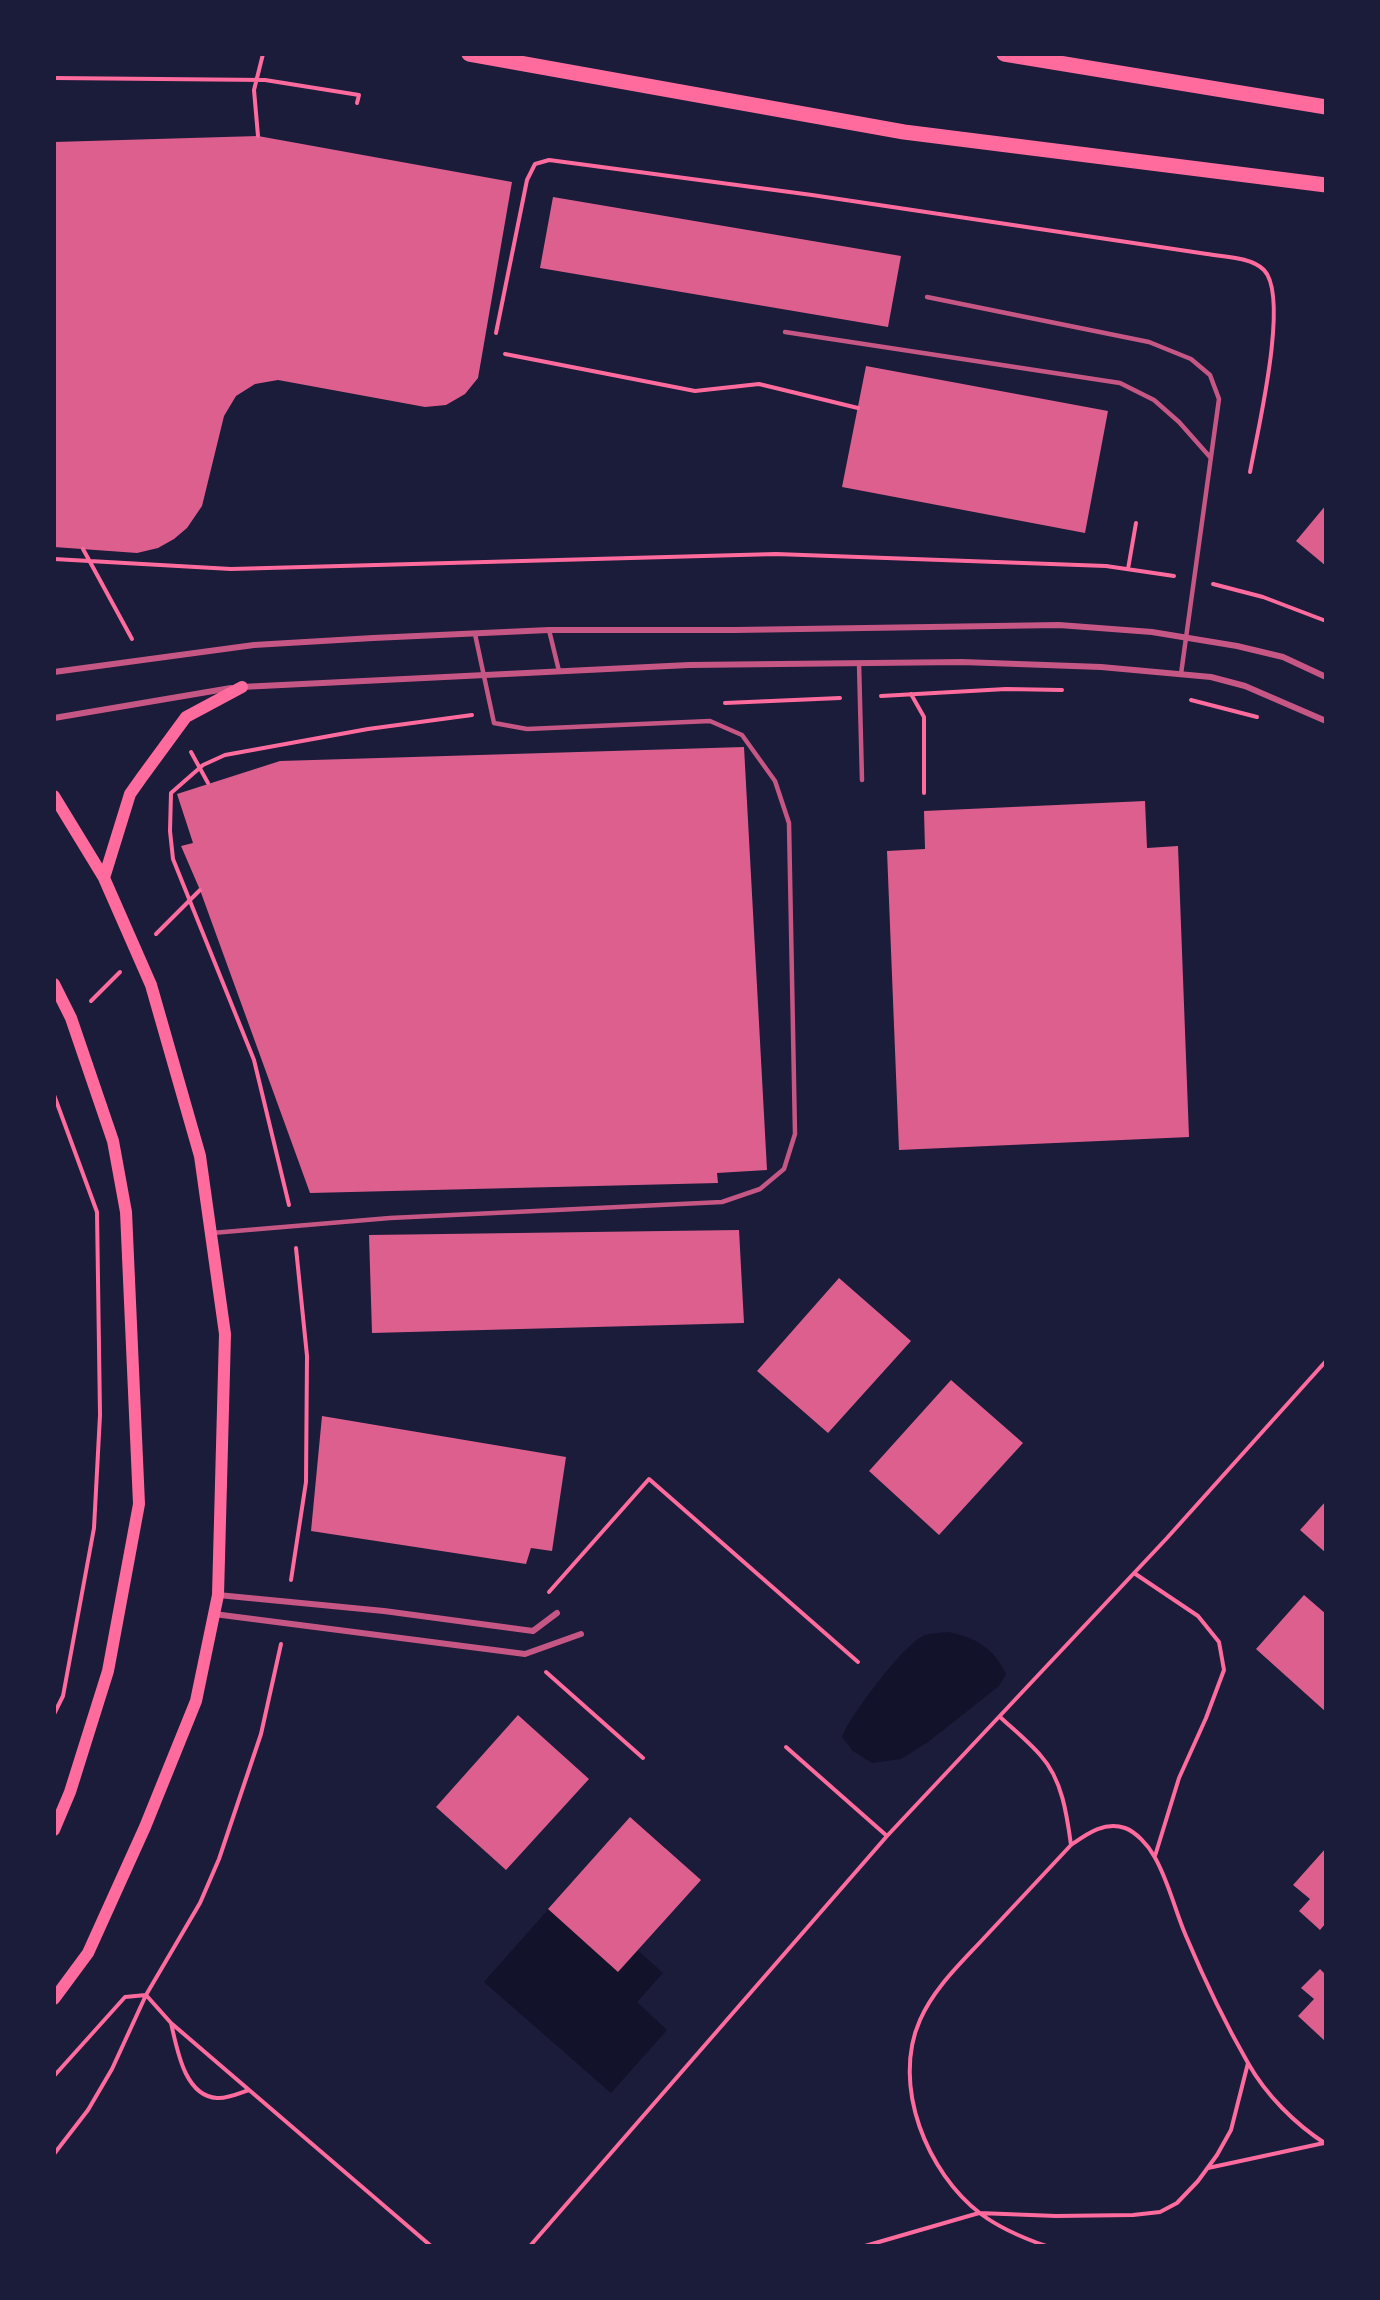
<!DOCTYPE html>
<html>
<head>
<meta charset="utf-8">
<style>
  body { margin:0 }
  #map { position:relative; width:1380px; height:2300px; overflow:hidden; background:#1b1b3a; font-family:"Public Sans",sans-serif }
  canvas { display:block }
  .frame { position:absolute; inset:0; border:56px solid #1b1b3a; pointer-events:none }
</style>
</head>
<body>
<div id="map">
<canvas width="1380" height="2300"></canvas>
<div class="frame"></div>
</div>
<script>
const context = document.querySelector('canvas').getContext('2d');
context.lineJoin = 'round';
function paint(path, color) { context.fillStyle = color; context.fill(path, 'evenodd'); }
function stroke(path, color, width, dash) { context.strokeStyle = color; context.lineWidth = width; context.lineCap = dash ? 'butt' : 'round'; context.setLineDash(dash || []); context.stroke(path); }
const water = new Path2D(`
  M 948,1632 C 975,1637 994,1648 1006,1674 L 999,1686 L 928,1742 L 901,1759 L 872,1763 L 853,1751 L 842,1737 C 849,1717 906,1641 925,1635 C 932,1633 941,1633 948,1632 Z
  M 630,1817 L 666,1848 L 603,1919 L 663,1973 L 637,2002 L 667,2030 L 611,2093 L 484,1982 Z`);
const building = new Path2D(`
  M 258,136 L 512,182 L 478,378 L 465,394 L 446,405 L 425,407 L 278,380 L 255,384 L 236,396 L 224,416 L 202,506 L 187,528 L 174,539 L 158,548 L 137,553 L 54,547 L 54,142 Z
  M 553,197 L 901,256 L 888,327 L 540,268 Z
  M 866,366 L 1108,411 L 1085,533 L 842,487 Z
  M 1326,505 L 1326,566 L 1296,541 Z
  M 744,747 L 767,1170 L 717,1173 L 718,1183 L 310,1193 L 200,890 L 181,846 L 193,843 L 177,794 L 280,761 Z
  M 1145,801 L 1147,848 L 1178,846 L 1189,1137 L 899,1150 L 887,851 L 925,849 L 924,811 Z
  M 739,1230 L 744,1323 L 372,1333 L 369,1235 Z
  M 839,1278 L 911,1341 L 828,1433 L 757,1371 Z
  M 951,1380 L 1023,1443 L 939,1535 L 869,1471 Z
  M 322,1416 L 566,1457 L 552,1551 L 531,1548 L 526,1564 L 311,1531 Z
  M 1326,1501 L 1326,1553 L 1300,1530 Z
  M 1304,1595 L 1326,1614 L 1326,1712 L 1256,1649 Z
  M 518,1715 L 589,1779 L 506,1870 L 436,1807 Z
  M 630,1817 L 701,1880 L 618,1972 L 548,1909 Z
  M 1326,1848 L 1326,1923 L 1320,1930 L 1299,1911 L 1310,1899 L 1293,1885 Z
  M 1320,1969 L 1326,1975 L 1326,2042 L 1298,2016 L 1314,1999 L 1301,1988 Z`);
const path = new Path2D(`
  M 54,78 L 265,80 L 359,95 L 357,103
  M 258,136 L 254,90 L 263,54
  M 496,333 L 527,180 L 535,164 L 549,160 L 812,195 L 1207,254 C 1224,257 1251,257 1264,270 C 1290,297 1257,433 1250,472
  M 505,354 L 695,391 L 759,384 L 858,408
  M 83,549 L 132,639
  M 54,559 L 231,569 L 776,554 L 1106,566 L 1174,576
  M 1128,569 L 1136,523
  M 1213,584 L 1263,597 L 1326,621
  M 911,694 L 924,717 L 924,793
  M 881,696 L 1006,689 L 1062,690
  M 1191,700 L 1257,717
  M 725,703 L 840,698
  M 191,752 L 208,783
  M 156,934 L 200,890
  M 91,1001 L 120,972
  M 54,1095 L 97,1212 L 100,1415 L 94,1528 L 63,1696 L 54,1714
  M 289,1205 L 254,1060 L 173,859 L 170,831 L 171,793 L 203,765 L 225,755 L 368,729 L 472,715
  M 1134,1573 L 1198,1616 L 1219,1642 L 1224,1670 L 1206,1718 L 1179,1778 L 1155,1856
  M 291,1580 L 306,1482 L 307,1356 L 296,1248
  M 549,1592 L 649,1479 L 858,1662
  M 546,1672 L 643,1758
  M 1000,1717 C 1013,1729 1029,1742 1041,1756 C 1062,1779 1067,1815 1071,1845
  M 786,1747 L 887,1836
  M 171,2023 C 177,2048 184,2096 217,2098 C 227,2099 240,2093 249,2090
  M 54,2076 L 125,1997 L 146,1995 L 171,2023 L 431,2246
  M 54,2154 L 88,2110 L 112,2069 L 146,1995 L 200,1903 L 219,1859 L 261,1734 L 281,1644
  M 1208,2168 L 1324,2143
  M 530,2246 L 887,1836 L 1167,1538 L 1326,1361
  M 865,2246 L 979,2213 L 1056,2216 L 1133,2215 L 1160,2212 L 1177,2203 L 1198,2181 L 1217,2155 L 1231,2130 L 1248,2063
  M 1046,2246 C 1023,2238 1001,2229 981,2214 C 927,2173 891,2085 920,2020 C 934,1988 961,1963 984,1938 C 1013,1907 1042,1876 1071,1845 C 1087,1834 1104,1821 1125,1828 C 1136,1832 1148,1845 1154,1856 C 1168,1879 1175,1911 1186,1936 C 1204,1979 1225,2023 1248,2063 C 1266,2095 1295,2124 1326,2144`);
const service = new Path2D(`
  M 927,297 L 1149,342 L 1191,359 L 1210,375 L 1219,399 L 1181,674
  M 785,332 L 1120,383 L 1154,400 L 1179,422 L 1210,457
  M 549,630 L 559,671
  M 859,663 L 862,780
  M 212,1233 L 390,1218 L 722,1202 L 760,1189 L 784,1169 L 795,1134 L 789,823 L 775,781 L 742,735 L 710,721 L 527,729 L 494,723 L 475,634`);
const minor = new Path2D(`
  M 54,672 L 254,645 L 373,638 L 549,630 L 735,630 L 1059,625 L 1152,632 L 1237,646 L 1283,657 L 1326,677
  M 241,687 L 689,665 L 962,662 L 1101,667 L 1211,677 L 1245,686 L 1326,721
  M 54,718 L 231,688
  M 218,1595 L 384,1611 L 533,1631 L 557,1613
  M 214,1614 L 525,1654 L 581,1634`);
const secondary = new Path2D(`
  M 54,796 L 104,878 L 151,985 L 200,1156 L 225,1334 L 218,1595 L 196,1701 L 145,1827 L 88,1953 L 54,1999
  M 104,878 L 130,794 L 142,777 L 186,717 L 242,687
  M 54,984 L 71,1018 L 113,1141 L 126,1212 L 139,1504 L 108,1671 L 70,1792 L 54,1830`);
const primary = new Path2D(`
  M 469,54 L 904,132 L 1326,185
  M 1004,54 L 1326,107`);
paint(water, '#12122b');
paint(building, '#dd5f8e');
stroke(path, '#ff6b9d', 4);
stroke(service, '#c65784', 4.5);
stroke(minor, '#c65784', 6);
stroke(secondary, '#ff6b9d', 12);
stroke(primary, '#ff6b9d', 15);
</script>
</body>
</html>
